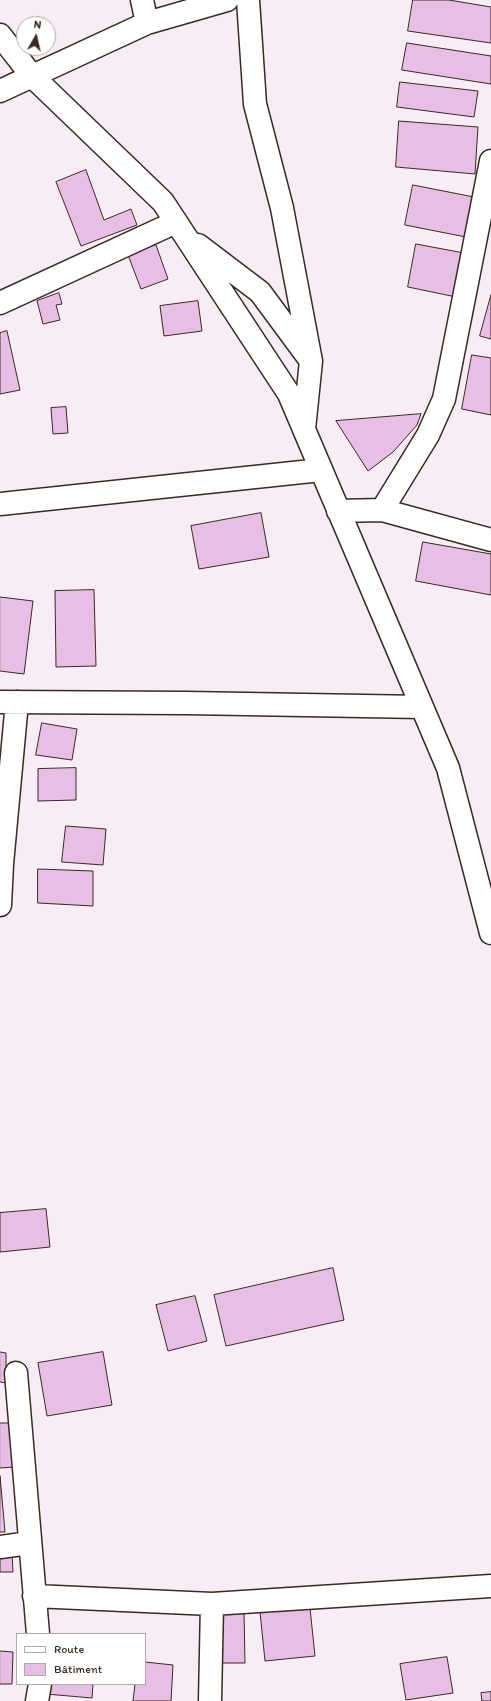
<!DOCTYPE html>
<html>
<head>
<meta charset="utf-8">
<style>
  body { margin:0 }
  #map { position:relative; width:491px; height:1701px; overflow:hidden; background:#f8ecf7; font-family:Itim,sans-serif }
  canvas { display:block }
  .legend { position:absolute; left:16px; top:1633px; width:130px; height:52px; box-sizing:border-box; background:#fff; border:1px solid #b1aaa5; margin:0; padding:5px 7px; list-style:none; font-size:12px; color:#3b2a1e }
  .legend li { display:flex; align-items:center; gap:8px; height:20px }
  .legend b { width:20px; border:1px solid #b1aaa5 }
  .north { position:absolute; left:16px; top:16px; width:40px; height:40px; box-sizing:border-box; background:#fff; border:1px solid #b1aaa5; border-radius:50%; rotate:8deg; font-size:11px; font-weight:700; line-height:16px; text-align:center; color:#3b2a1e }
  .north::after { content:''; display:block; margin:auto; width:14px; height:18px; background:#3b2a1e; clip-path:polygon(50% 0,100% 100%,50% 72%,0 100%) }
</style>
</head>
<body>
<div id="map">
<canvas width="491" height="1701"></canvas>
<ul class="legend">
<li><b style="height:5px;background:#fff"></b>Route</li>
<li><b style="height:11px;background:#e9bee4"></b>Bâtiment</li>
</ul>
<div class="north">N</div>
</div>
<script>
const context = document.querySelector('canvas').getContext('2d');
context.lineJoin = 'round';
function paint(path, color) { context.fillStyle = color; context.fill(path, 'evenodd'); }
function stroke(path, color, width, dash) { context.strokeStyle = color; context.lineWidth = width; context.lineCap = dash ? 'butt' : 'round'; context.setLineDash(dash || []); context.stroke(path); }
const building = new Path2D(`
  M 413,0 L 449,0 L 491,7 L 491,43 L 408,31 Z
  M 407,43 L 491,56 L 491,84 L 402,70 Z
  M 400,82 L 478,91 L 474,117 L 397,107 Z
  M 399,121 L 478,127 L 475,174 L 396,167 Z
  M 86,170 L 104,220 L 131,209 L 137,225 L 81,246 L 56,182 Z
  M 413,185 L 479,198 L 471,238 L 405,225 Z
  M 416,244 L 464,253 L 456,297 L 408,287 Z
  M 156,245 L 168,279 L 141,289 L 128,255 Z
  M 59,293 L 62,304 L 56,305 L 60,320 L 43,324 L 37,301 Z
  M 491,295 L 491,339 L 480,336 Z
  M 198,301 L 202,331 L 164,336 L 160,306 Z
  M 7,331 L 20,390 L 0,394 L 0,333 Z
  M 472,355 L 491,358 L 491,415 L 462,409 Z
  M 66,407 L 68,433 L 53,434 L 51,408 Z
  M 421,414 L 417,425 L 393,452 L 368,471 L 336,421 Z
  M 261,513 L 269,557 L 199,569 L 191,526 Z
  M 423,542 L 491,554 L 491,595 L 416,581 Z
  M 94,590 L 96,666 L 56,667 L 55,591 Z
  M 0,597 L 33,601 L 24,674 L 0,671 Z
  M 42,723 L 77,729 L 72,760 L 36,755 Z
  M 76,768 L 76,800 L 38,801 L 38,769 Z
  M 66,826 L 106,829 L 103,865 L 62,862 Z
  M 38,869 L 93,871 L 93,906 L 38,903 Z
  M 46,1209 L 50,1247 L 0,1252 L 0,1213 Z
  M 333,1268 L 344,1320 L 226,1346 L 214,1295 Z
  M 195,1296 L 207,1341 L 168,1351 L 156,1305 Z
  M 0,1352 L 6,1353 L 6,1383 L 0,1382 Z
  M 103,1352 L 112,1405 L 47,1416 L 38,1363 Z
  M 0,1423 L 14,1423 L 15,1467 L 0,1468 Z
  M 0,1476 L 5,1532 L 0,1532 Z
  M 12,1553 L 13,1572 L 0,1572 L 0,1554 Z
  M 310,1608 L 315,1656 L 265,1661 L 260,1612 Z
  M 218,1612 L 244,1612 L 245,1663 L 218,1663 Z
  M 0,1651 L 13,1652 L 12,1684 L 0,1684 Z
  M 447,1657 L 453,1693 L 406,1700 L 400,1664 Z
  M 145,1662 L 173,1665 L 171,1701 L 133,1701 L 135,1684 L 145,1684 Z
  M 46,1684 L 93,1684 L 92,1698 L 46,1694 Z
  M 491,1692 L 491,1701 L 482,1701 L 481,1693 Z`);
const minor = new Path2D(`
  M 142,0 L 147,23
  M 248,0 L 255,104 L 282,208 L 311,361
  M 0,35 L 32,76 L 163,202 L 289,394 L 448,768 L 491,933
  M 0,91 L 147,23 L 227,0
  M 198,245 L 260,292 L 311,361 L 304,429
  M 0,303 L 176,222
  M 0,504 L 321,470
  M 382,510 L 428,435 L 444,399 L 491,161
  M 338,511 L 382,510 L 491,540
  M 0,702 L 187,703 L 422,707
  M 0,905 L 2,864 L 17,702
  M 16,1373 L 38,1634
  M 0,1547 L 29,1543
  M 34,1596 L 212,1604 L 491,1586
  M 37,1701 L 40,1684
  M 210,1701 L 212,1604`);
paint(building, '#e9bee4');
stroke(building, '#3b2a1e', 1);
stroke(minor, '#3b2a1e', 25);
stroke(minor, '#fff', 22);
</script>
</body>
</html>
